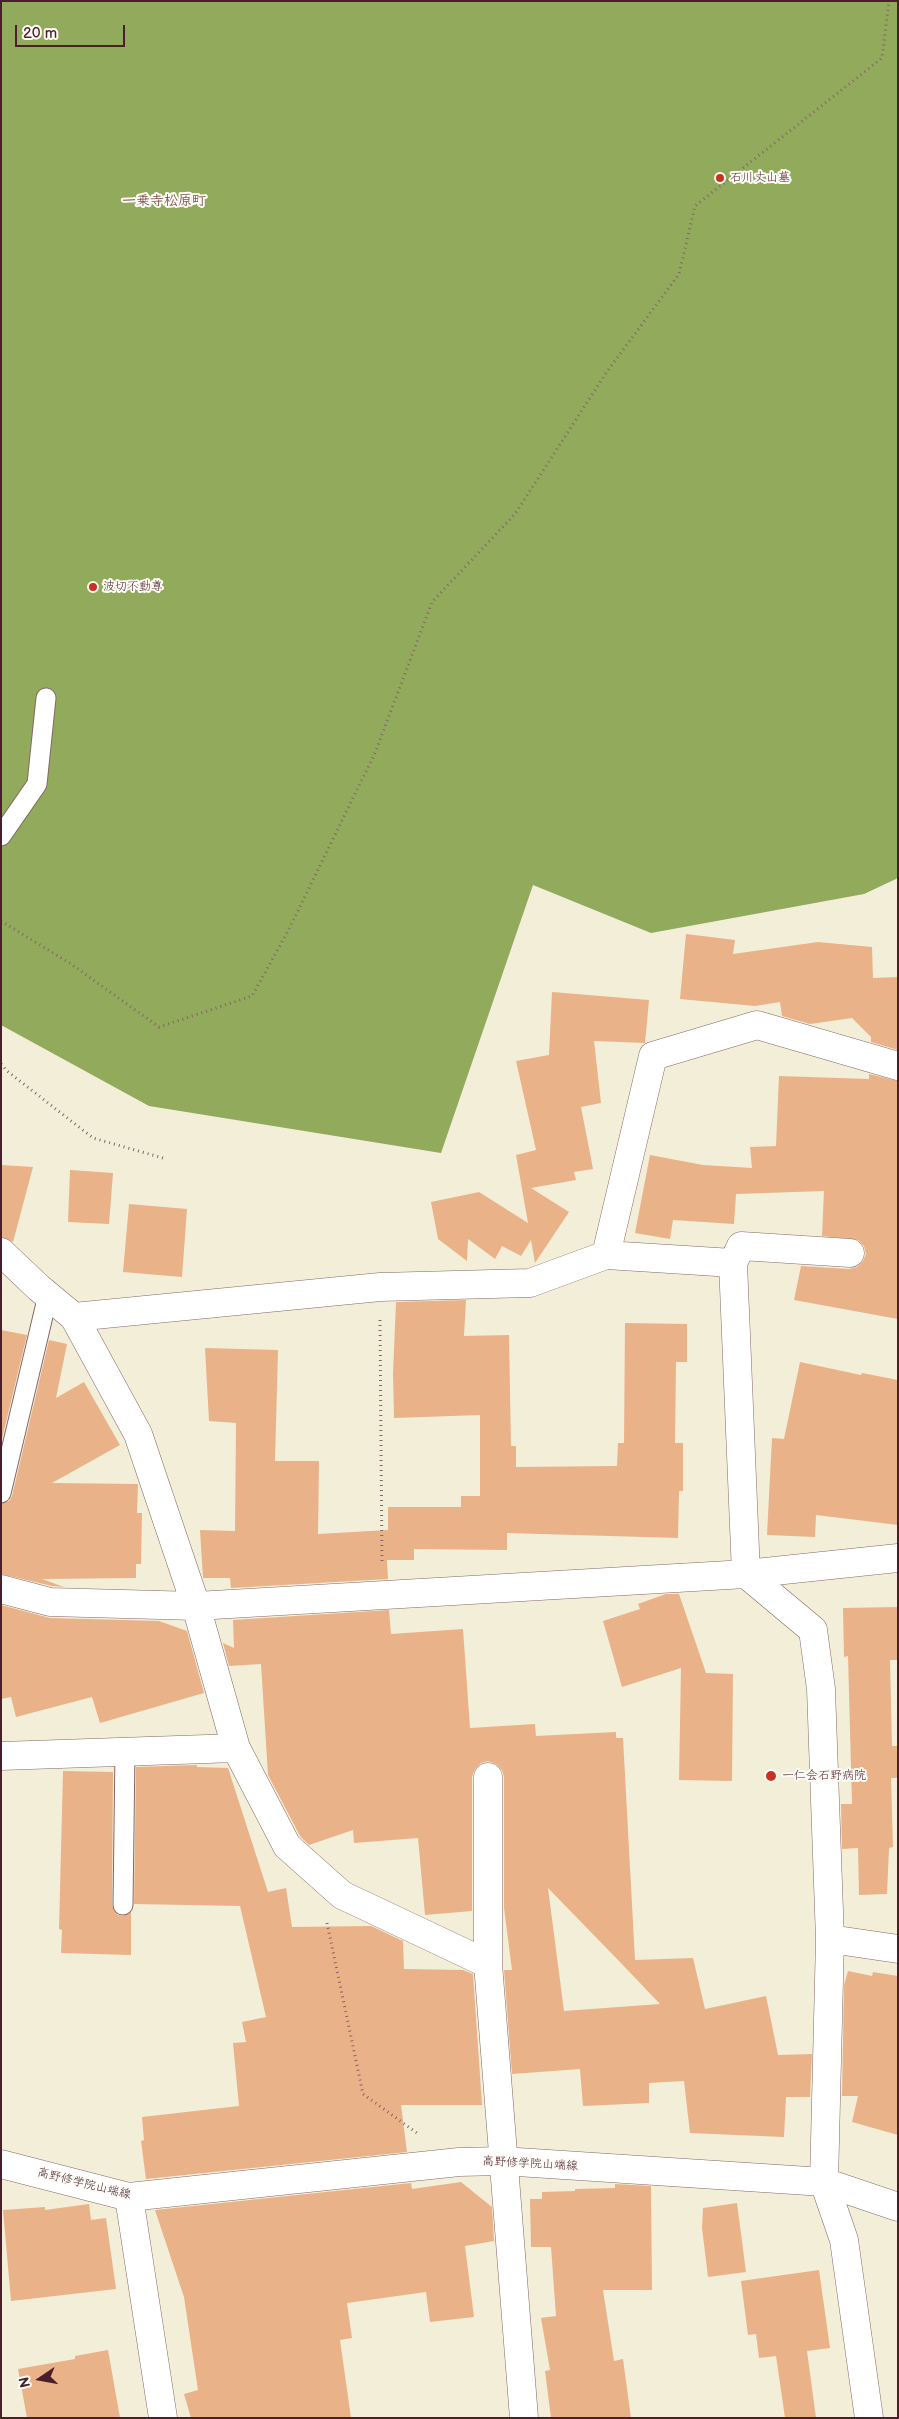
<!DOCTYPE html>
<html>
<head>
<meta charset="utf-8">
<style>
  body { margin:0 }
  #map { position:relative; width:899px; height:2419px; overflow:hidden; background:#f3eed8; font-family:"Balsamiq Sans",sans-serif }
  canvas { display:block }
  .frame { position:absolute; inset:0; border:2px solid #4a1f2b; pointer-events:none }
  .north { position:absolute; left:15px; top:2354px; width:50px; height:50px; -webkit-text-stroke:4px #fdfcf7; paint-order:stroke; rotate:258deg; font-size:14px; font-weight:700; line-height:20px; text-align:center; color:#4a1f2b }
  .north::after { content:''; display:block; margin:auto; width:18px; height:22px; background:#4a1f2b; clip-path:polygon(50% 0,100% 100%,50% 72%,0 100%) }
  .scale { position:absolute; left:15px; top:25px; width:110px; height:22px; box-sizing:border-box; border:2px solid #4a1f2b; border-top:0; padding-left:6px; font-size:15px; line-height:18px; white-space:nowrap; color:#4a1f2b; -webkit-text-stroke:4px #fdfcf7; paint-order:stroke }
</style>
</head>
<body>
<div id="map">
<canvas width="899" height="2419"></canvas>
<div class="frame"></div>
<div class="north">N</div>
<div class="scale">20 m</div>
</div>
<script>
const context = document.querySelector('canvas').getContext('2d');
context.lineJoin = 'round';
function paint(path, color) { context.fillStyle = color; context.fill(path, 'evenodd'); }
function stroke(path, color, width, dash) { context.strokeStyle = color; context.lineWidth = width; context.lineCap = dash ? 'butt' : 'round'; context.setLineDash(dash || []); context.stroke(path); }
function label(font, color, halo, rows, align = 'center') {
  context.font = font + ' "Balsamiq Sans","Klee One",sans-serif'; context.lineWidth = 4; context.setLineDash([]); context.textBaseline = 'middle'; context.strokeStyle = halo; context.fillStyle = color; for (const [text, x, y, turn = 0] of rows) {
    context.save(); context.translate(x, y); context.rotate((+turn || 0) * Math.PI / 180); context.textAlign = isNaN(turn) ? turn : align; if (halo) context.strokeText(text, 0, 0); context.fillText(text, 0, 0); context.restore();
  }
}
const forest = new Path2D(`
  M 1,1 L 898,1 L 898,878 L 864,894 L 651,933 L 533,885 L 441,1153 L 149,1106 L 1,1025 Z`);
const building = new Path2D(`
  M 686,934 L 735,940 L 733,954 L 818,942 L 872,947 L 873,978 L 898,977 L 898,1050 L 871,1042 L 871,1037 L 852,1018 L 810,1024 L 782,1016 L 780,1002 L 755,1006 L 680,999 Z
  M 552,992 L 649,1000 L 645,1043 L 594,1041 L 601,1103 L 581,1107 L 593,1169 L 574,1172 L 576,1180 L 531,1188 L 569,1212 L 535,1263 L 531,1240 L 521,1256 L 502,1246 L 495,1259 L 468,1239 L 467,1261 L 438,1239 L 431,1202 L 479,1192 L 528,1223 L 516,1155 L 536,1150 L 516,1061 L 549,1055 Z
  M 869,1074 L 898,1081 L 898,1319 L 794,1300 L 801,1266 L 849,1269 L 857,1267 L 863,1261 L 866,1254 L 864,1246 L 858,1240 L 822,1236 L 824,1191 L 736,1194 L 734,1224 L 673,1220 L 670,1239 L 635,1233 L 650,1155 L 703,1165 L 752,1168 L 750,1147 L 776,1146 L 779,1076 L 869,1079 Z
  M 1,1165 L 33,1167 L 13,1242 L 1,1237 Z
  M 70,1170 L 113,1173 L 109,1224 L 68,1222 Z
  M 129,1204 L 187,1209 L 182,1277 L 123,1272 Z
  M 466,1300 L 464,1336 L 509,1335 L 511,1446 L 516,1446 L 516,1467 L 617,1466 L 618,1443 L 624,1443 L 625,1323 L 687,1324 L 687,1362 L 676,1362 L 675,1443 L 683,1443 L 683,1491 L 679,1491 L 678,1538 L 507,1533 L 507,1550 L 414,1549 L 414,1560 L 387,1560 L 388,1579 L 231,1588 L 230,1578 L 203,1578 L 200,1530 L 235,1531 L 236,1423 L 209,1421 L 205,1348 L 278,1350 L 275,1461 L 319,1461 L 318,1534 L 388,1530 L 388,1507 L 461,1507 L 461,1496 L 480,1496 L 480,1415 L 394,1418 L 393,1373 L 396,1302 Z
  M 1,1330 L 27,1335 L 1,1443 Z
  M 49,1340 L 67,1344 L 56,1398 L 84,1382 L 120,1445 L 52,1483 L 138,1484 L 137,1513 L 142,1513 L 141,1564 L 136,1564 L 136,1578 L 42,1579 L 64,1587 L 52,1586 L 1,1574 L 1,1504 L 9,1501 L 12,1496 Z
  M 800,1362 L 861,1375 L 862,1373 L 898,1380 L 898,1525 L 816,1515 L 815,1537 L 767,1535 L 772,1438 L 784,1439 Z
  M 666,1594 L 679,1594 L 706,1673 L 733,1674 L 732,1781 L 679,1780 L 681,1668 L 622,1687 L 603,1621 L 640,1609 L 638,1604 Z
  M 1,1605 L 50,1618 L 159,1621 L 187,1631 L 204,1693 L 100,1723 L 92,1697 L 16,1717 L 11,1697 L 1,1699 Z
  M 898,1607 L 898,1660 L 890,1660 L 892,1746 L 898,1746 L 898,1778 L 891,1778 L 893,1847 L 889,1848 L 887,1894 L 859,1895 L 858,1848 L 842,1849 L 841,1804 L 852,1804 L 848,1656 L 844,1657 L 843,1608 Z
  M 389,1610 L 391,1634 L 463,1629 L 470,1728 L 535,1724 L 536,1736 L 616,1732 L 616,1738 L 623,1738 L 635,1960 L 693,1958 L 705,2009 L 766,1996 L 778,2055 L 812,2054 L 810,2097 L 786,2097 L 784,2137 L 690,2133 L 684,2081 L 649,2083 L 649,2103 L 583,2106 L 580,2069 L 512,2074 L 504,1970 L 512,1970 L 504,1908 L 504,1777 L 502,1770 L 496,1764 L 488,1761 L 481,1763 L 475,1769 L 472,1777 L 472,1911 L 425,1915 L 418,1838 L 354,1843 L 353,1830 L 309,1845 L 300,1836 L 268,1775 L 261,1664 L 229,1666 L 223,1643 L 234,1648 L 233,1620 ZM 548,1888 L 618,1960 L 660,2004 L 564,2011 Z
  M 197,1765 L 197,1767 L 228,1768 L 268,1892 L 286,1888 L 292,1927 L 371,1926 L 403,1941 L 404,1969 L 463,1970 L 473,1974 L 482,2105 L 401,2105 L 407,2152 L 146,2179 L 141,2141 L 144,2140 L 142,2117 L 239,2106 L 233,2043 L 246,2042 L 242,2022 L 266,2017 L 240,1906 L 134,1904 L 136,1767 Z
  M 63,1771 L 113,1772 L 112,1905 L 118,1915 L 123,1916 L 131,1912 L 131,1955 L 61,1953 L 62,1930 L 59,1929 Z
  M 848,1971 L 872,1976 L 873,1972 L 898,1976 L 898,2135 L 852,2122 L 858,2096 L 842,2096 L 844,1985 Z
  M 461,2182 L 492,2207 L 494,2241 L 465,2246 L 474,2317 L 430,2322 L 426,2292 L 347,2303 L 352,2338 L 340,2340 L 351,2418 L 191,2418 L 184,2394 L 198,2390 L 184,2297 L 155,2210 L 411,2183 L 412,2189 Z
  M 615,2184 L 651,2186 L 652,2290 L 603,2290 L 614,2361 L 623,2359 L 631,2418 L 551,2418 L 545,2371 L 550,2370 L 541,2318 L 556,2316 L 551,2247 L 531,2247 L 530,2199 L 542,2199 L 542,2192 L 575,2191 L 575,2189 L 615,2188 Z
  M 737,2203 L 746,2272 L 708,2277 L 702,2228 L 703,2208 Z
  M 89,2204 L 91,2220 L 106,2218 L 116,2289 L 11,2301 L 3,2210 L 45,2207 L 45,2210 Z
  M 819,2270 L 830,2348 L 807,2351 L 816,2418 L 785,2418 L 776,2356 L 759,2358 L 756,2334 L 748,2335 L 741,2281 Z
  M 108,2350 L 120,2418 L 27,2418 L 18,2369 L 75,2359 L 75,2356 Z`);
const path = new Path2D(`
  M 1,921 L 71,964 L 159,1027 L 252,996 L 288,931 L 375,753 L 432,602 L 515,514 L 606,373 L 679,274 L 695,206 L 882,58 L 889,1
  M 1,1064 L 7,1071 L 93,1138 L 163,1158
  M 380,1320 L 382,1564
  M 327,1923 L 363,2094 L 417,2133`);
const service = new Path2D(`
  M 1,836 L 37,784 L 46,698
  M 1,1493 L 48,1295
  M 123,1905 L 125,1751`);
const minor = new Path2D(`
  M 1,1252 L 39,1288 L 74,1317 L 138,1434 L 196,1606 L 236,1748 L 287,1846 L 342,1895 L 488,1964 L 524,2418
  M 606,1255 L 653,1056 L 757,1025 L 898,1066
  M 733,1263 L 741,1246 L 850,1253
  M 74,1317 L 380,1287 L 530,1283 L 606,1255 L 733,1263 L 746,1574 L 813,1630 L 821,1689 L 830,1939 L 824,2182 L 898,2207
  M 1,1589 L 50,1602 L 196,1606 L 746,1574 L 898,1558
  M 1,1756 L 236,1748
  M 830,1939 L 898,1949
  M 488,1964 L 488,1777
  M 129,2197 L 163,2418`);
const secondary = new Path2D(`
  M 1,2164 L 129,2197 L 459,2162 L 502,2161 L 824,2182 L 844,2240 L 869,2418`);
const markers = [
  [720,178,5,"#c8321e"],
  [93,587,5,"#c8321e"],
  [771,1776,6,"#c8321e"]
];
const poiNames = [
  ["石川丈山墓",730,178],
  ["波切不動尊",103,587],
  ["一仁会石野病院",782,1776]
];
const streetNames = [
  ["高野修学院山端線",530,2164,3],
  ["高野修学院山端線",84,2184,14]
];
const neighbourhoodNames = [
  ["一乗寺松原町",164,201]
];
paint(forest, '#91aa5b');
paint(building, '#eab288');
stroke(service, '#856768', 21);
stroke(minor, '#856768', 29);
stroke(secondary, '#856768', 29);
stroke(path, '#856768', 3, [1, 4]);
stroke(service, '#fff', 19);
stroke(minor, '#fff', 28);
stroke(secondary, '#fff', 28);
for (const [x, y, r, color] of markers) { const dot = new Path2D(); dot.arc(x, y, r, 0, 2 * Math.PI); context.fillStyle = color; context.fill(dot); stroke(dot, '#fdfcf7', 2); }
label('12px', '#4a1f2b', '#fdfcf7', poiNames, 'left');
label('12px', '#4a1f2b', '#fdfcf7', streetNames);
label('bold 14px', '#82524c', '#fdfcf7', neighbourhoodNames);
</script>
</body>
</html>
